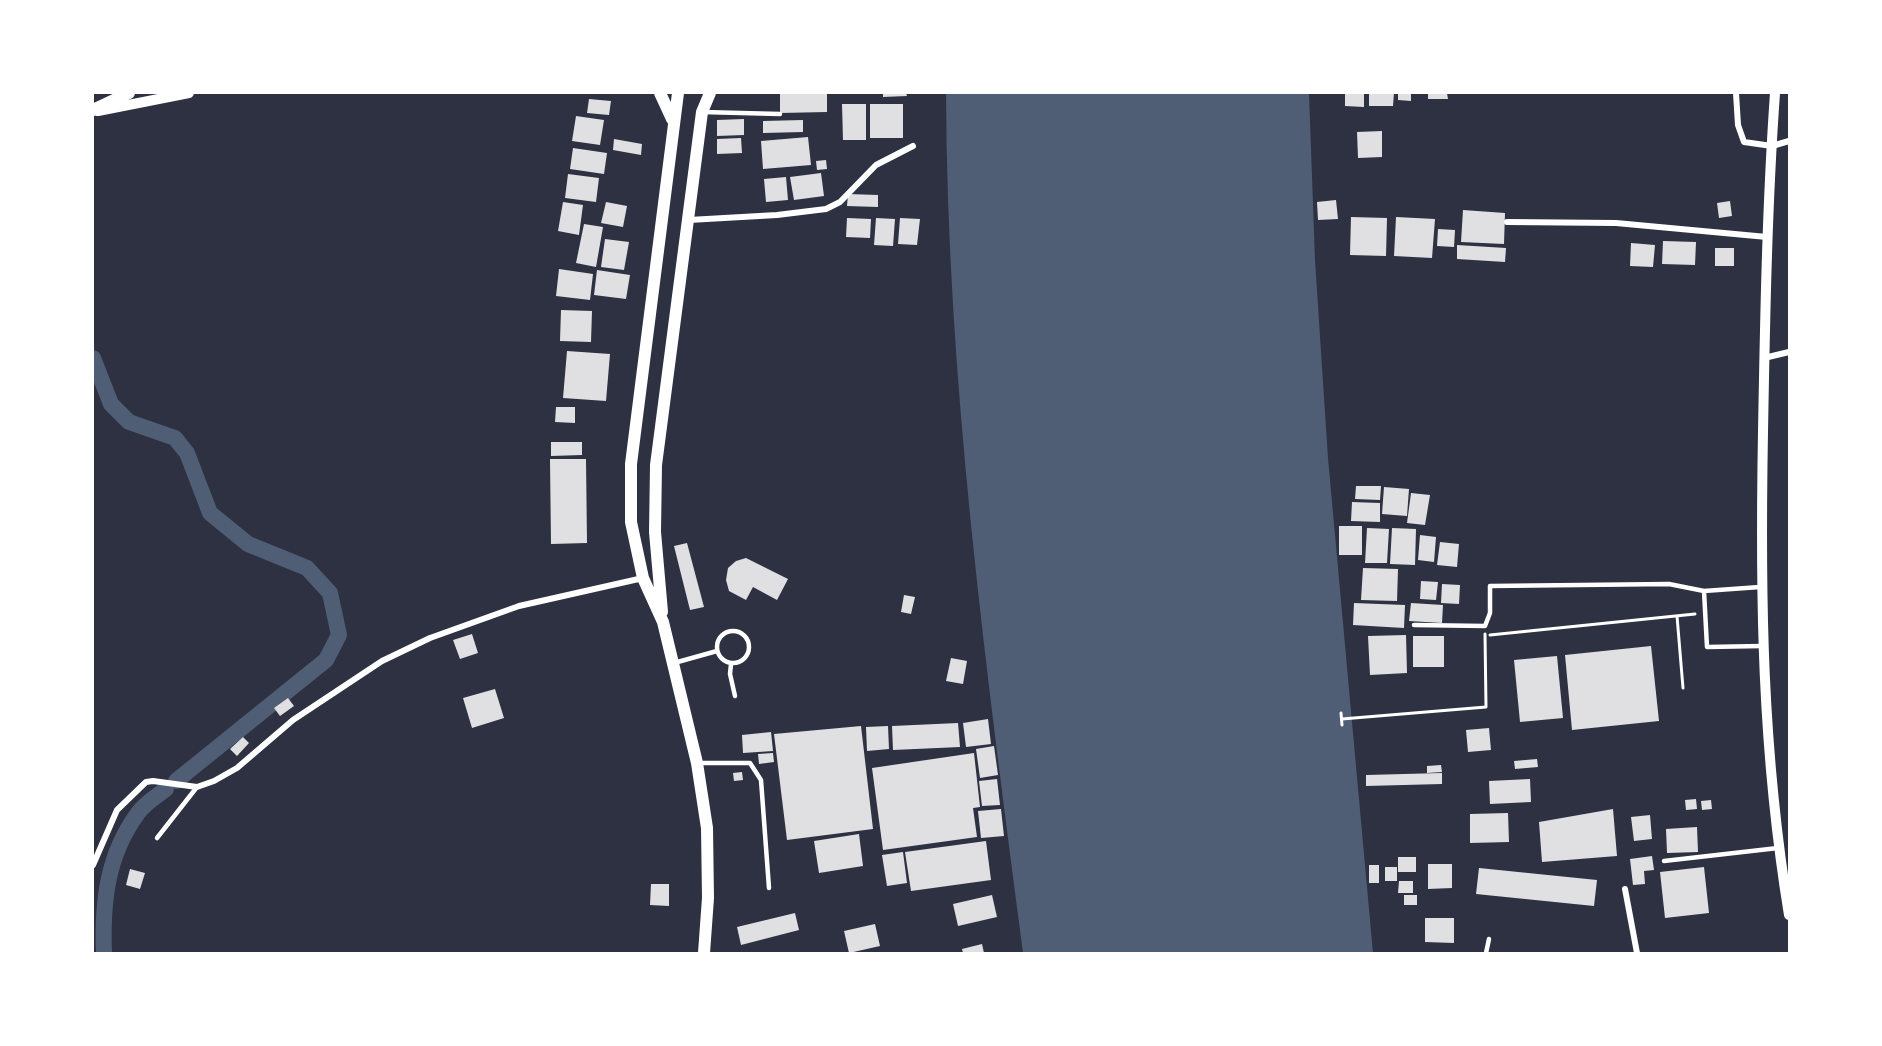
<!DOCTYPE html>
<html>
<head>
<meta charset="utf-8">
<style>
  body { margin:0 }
  #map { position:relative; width:1882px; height:1046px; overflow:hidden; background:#2d3142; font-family:Rubik,sans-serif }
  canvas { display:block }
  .frame { position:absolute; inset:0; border:94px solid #fff; pointer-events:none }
</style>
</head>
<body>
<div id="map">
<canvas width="1882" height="1046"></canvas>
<div class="frame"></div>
</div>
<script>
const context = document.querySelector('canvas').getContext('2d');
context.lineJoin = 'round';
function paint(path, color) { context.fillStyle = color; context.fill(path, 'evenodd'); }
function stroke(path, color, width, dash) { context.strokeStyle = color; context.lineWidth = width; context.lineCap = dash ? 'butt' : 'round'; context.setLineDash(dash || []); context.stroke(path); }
const water = new Path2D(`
  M 946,93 L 1309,93 L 1315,260 L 1328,458 L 1373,953 L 1023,953 C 986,668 947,381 946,93 Z`);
const canal = new Path2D(`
  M 93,358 L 111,404 L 129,422 L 175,438 L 187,453 L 210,513 L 248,544 L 307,568 L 330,593 L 339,635 L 326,660 L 176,781
  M 104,953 C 102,902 107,855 138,813 C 145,803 157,796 166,789`);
const building = new Path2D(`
  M 780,93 L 827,93 L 827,112 L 780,113 Z
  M 883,93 L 906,93 L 907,96 L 883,97 Z
  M 1345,93 L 1364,93 L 1364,107 L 1345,106 Z
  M 1369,93 L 1394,93 L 1393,106 L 1369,106 Z
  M 1398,93 L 1411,93 L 1411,101 L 1398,100 Z
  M 1428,93 L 1447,93 L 1448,99 L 1428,99 Z
  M 589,99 L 611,101 L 609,115 L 587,113 Z
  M 842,104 L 866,104 L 866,140 L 843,140 Z
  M 870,104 L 903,104 L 903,138 L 870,138 Z
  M 576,116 L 604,120 L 600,145 L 572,141 Z
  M 744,119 L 744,135 L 717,136 L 717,120 Z
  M 803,120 L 803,132 L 763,133 L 763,121 Z
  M 1382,131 L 1382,157 L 1358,158 L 1357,132 Z
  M 808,137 L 811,165 L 763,169 L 761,141 Z
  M 741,138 L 742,153 L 717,154 L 717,139 Z
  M 614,139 L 642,144 L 641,155 L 613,150 Z
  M 573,148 L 607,153 L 604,174 L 570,169 Z
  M 826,160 L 827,169 L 817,170 L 816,161 Z
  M 821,173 L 824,196 L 794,200 L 790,177 Z
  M 568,174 L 599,178 L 596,202 L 565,198 Z
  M 786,177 L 788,200 L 766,202 L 764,179 Z
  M 848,194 L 878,195 L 878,207 L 847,206 Z
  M 1336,200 L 1338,219 L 1318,220 L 1317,202 Z
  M 1730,201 L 1732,216 L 1719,218 L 1717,203 Z
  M 563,202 L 583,205 L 579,235 L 558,231 Z
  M 606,202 L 627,206 L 623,227 L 601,223 Z
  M 1463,210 L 1505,213 L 1504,244 L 1461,242 Z
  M 1351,217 L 1387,218 L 1386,256 L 1350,255 Z
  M 1396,217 L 1435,219 L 1432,258 L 1394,256 Z
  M 847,218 L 871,219 L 870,238 L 846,237 Z
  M 876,218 L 895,219 L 893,246 L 874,245 Z
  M 900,218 L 920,219 L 917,245 L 898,244 Z
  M 584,224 L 603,227 L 596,267 L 576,263 Z
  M 1438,229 L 1455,230 L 1454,247 L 1437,246 Z
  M 605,239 L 629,242 L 624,270 L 601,267 Z
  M 1663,241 L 1696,242 L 1695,265 L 1662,264 Z
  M 1631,243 L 1655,245 L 1653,267 L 1630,266 Z
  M 1457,245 L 1506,248 L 1505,262 L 1457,259 Z
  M 1715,248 L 1734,248 L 1734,266 L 1715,266 Z
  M 559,269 L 593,274 L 590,300 L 556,296 Z
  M 597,270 L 630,275 L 626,299 L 594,295 Z
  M 561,310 L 592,311 L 591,342 L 560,341 Z
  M 567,351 L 610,354 L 606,401 L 563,398 Z
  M 556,407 L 575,407 L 575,423 L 555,422 Z
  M 551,442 L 582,442 L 582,455 L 551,456 Z
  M 550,459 L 586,459 L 587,543 L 551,544 Z
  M 1356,486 L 1381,486 L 1380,500 L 1355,499 Z
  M 1384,487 L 1409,489 L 1407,516 L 1382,514 Z
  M 1411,493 L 1430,495 L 1425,525 L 1407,523 Z
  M 1352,502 L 1380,503 L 1380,522 L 1351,521 Z
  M 1339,526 L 1362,526 L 1362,555 L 1339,555 Z
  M 1367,528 L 1389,529 L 1387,563 L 1365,563 Z
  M 1392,528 L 1416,529 L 1415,565 L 1390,564 Z
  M 1420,535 L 1436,537 L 1434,562 L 1418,560 Z
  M 1440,542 L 1459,544 L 1457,567 L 1437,565 Z
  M 687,543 L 704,607 L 690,610 L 674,546 Z
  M 746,558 L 788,579 L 777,600 L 753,587 L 746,600 L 729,591 L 726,580 L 728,568 L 736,561 Z
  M 1363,568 L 1398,569 L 1397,601 L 1361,600 Z
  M 1421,581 L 1438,582 L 1436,600 L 1420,599 Z
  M 1442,584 L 1460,585 L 1459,604 L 1441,603 Z
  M 904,595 L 915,597 L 911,614 L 901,612 Z
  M 1354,603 L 1405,605 L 1404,628 L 1353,625 Z
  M 1411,603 L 1443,605 L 1442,623 L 1409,621 Z
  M 472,634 L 478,653 L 460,659 L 453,640 Z
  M 1406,635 L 1407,673 L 1370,675 L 1368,636 Z
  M 1413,636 L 1444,636 L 1444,667 L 1413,667 Z
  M 1651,646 L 1659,721 L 1572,730 L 1565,655 Z
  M 1557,656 L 1563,718 L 1520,722 L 1514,660 Z
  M 951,658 L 967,661 L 963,684 L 946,681 Z
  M 495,689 L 504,718 L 472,728 L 463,698 Z
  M 288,698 L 294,706 L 280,716 L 274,708 Z
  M 988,719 L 991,744 L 966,747 L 963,723 Z
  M 958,723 L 960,747 L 893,750 L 892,726 Z
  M 861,726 L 873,829 L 787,840 L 774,734 Z
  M 888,726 L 889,749 L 867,751 L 866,727 Z
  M 1489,728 L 1491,750 L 1468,752 L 1466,730 Z
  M 771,732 L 773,751 L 743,753 L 742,735 Z
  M 243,737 L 249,743 L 237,756 L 230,749 Z
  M 994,746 L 998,775 L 980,778 L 976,749 Z
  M 773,753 L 774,762 L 759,764 L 758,754 Z
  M 974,753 L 980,807 L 973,808 L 977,837 L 883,850 L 872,768 Z
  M 1537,759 L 1538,767 L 1515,769 L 1514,761 Z
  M 1441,765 L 1442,772 L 1427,773 L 1427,766 Z
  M 742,772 L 743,780 L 734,781 L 733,773 Z
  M 1442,773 L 1442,784 L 1366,786 L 1366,775 Z
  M 997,779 L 1000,805 L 982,806 L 979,781 Z
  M 1530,779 L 1531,802 L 1490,804 L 1489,781 Z
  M 1696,799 L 1697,809 L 1686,810 L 1685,800 Z
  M 1711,800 L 1712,809 L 1702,810 L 1701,801 Z
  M 1001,809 L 1004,836 L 981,838 L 978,811 Z
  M 1613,809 L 1617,856 L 1542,862 L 1539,822 Z
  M 1508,813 L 1509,842 L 1470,843 L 1470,814 Z
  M 1650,815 L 1652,839 L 1634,841 L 1631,817 Z
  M 1697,827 L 1698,852 L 1667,853 L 1666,829 Z
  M 859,834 L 863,866 L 819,873 L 814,841 Z
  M 986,841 L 991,880 L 911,891 L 905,852 Z
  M 903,852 L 907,883 L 887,886 L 882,855 Z
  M 1652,856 L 1654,870 L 1644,871 L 1645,884 L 1633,885 L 1630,859 Z
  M 1398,857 L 1416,857 L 1416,872 L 1398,872 Z
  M 1428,864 L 1452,864 L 1452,888 L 1428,889 Z
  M 1369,865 L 1379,865 L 1379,883 L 1369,883 Z
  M 1385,867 L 1397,867 L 1397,881 L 1385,881 Z
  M 1704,867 L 1709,913 L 1665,918 L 1660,872 Z
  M 1479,868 L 1597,880 L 1594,906 L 1476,894 Z
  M 130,869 L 145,873 L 140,889 L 126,885 Z
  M 1399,881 L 1413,881 L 1413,893 L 1398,893 Z
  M 651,884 L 669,884 L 669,906 L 650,905 Z
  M 992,895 L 997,917 L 958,926 L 953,904 Z
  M 1404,895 L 1417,895 L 1417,905 L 1404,905 Z
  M 795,913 L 799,930 L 741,945 L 737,927 Z
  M 1425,918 L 1454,918 L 1454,943 L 1425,942 Z
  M 875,924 L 880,946 L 849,953 L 844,931 Z
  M 982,944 L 984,953 L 963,953 L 962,949 Z`);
const path = new Path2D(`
  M 1677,616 L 1683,688
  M 1490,635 L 1695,614
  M 1341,713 L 1342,725
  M 1342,719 L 1486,707 L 1485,634`);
const service = new Path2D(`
  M 702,112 L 780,114
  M 1704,591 L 1707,647 L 1762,646
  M 1414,625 L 1485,626 L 1490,613 L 1490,586 L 1669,584 L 1704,591 L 1760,587
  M717 647a16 16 0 1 1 32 0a16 16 0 1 1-32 0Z
  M 674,663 L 717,651
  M 731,664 L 730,674 L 735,696
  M 697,763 L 750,763 L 761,780 L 769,888
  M 157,838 L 197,787
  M 1664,861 L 1778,848
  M 1486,953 L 1489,939`);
const minor = new Path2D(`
  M 1736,93 L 1738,125 L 1744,142 L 1772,146 L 1789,141
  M 689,220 L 777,215 L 826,209 L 840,202 L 876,165 L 913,146
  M 1507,222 L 1616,223 L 1767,237
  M 1764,358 L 1789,352
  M 93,865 L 117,810 L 146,782 L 153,781 L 197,787 L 214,781 L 237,768 L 293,720 L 382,661 L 430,638 L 519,606 L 643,578
  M 1625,889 L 1637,953`);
const tertiary = new Path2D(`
  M 1775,93 C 1767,206 1765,319 1763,432 C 1760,599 1762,750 1789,915
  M 98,111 L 189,93`);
const secondary = new Path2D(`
  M 660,93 L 672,119
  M 678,93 L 631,464 L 631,522 L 643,578 L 663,622 L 697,763 L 707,828 L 708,898 L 704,953
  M 93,110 L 129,93
  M 662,612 L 655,532 L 656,465 L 702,112 L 710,93`);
paint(water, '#4f5d75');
stroke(canal, '#4f5d75', 16);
paint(building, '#e0e0e3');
stroke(path, '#fff', 3);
stroke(service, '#fff', 4.5);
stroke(minor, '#fff', 6);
stroke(tertiary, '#fff', 10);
stroke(secondary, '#fff', 12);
</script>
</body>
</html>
